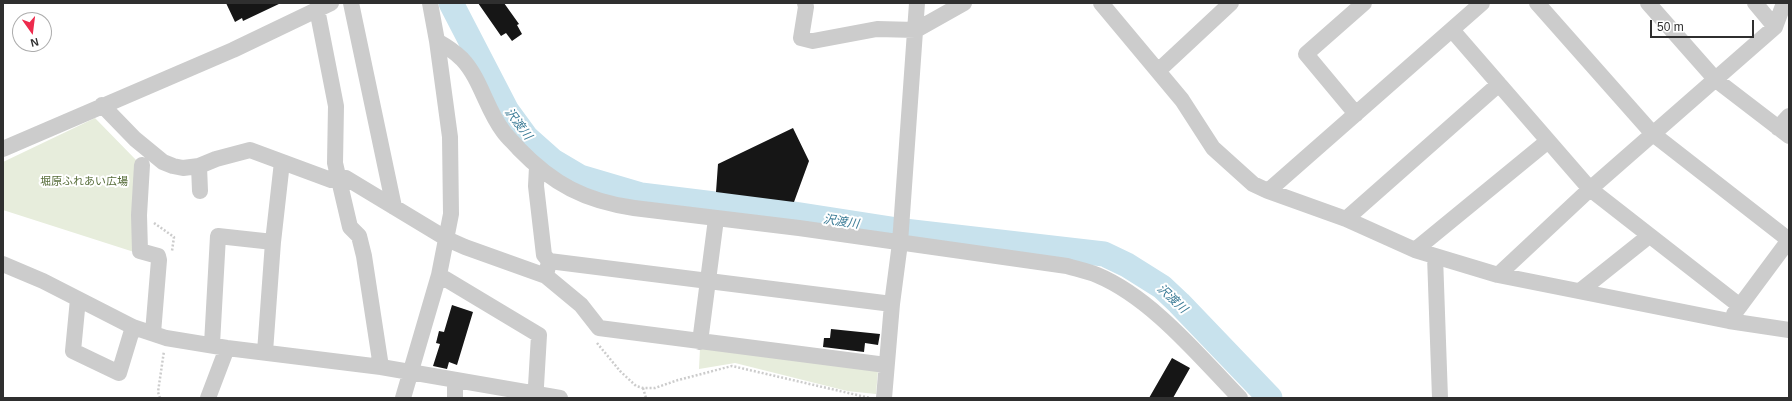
<!DOCTYPE html>
<html>
<head>
<meta charset="utf-8">
<style>
  body { margin:0 }
  #map { position:relative; width:1792px; height:401px; overflow:hidden; background:#fff; font-family:Arial,sans-serif }
  canvas { display:block }
  .frame { position:absolute; inset:0; border:4px solid #2f2f2f; pointer-events:none }
  .north { position:absolute; left:12px; top:12px; width:40px; height:40px; box-sizing:border-box; background:#fff; border:1px solid #acacac; border-radius:50%; rotate:166deg; font-size:11px; font-weight:700; line-height:16px; text-align:center; color:#2f2f2f }
  .north::after { content:''; display:block; margin:auto; width:14px; height:18px; background:#ed2a4c; clip-path:polygon(50% 0,100% 100%,50% 72%,0 100%) }
  .scale { position:absolute; left:1650px; top:20px; width:104px; height:18px; box-sizing:border-box; border:2px solid #2f2f2f; border-top:0; padding-left:5px; font-size:12px; line-height:14px; white-space:nowrap; color:#2f2f2f; -webkit-text-stroke:3px #fff; paint-order:stroke }
</style>
</head>
<body>
<div id="map">
<canvas width="1792" height="401"></canvas>
<div class="frame"></div>
<div class="north">N</div>
<div class="scale">50 m</div>
</div>
<script>
const context = document.querySelector('canvas').getContext('2d');
context.lineJoin = 'round';
function paint(path, color) { context.fillStyle = color; context.fill(path, 'evenodd'); }
function stroke(path, color, width, dash) { context.strokeStyle = color; context.lineWidth = width; context.lineCap = dash ? 'butt' : 'round'; context.setLineDash(dash || []); context.stroke(path); }
function label(font, color, halo, rows, align = 'center') {
  context.font = font + ' Arial,"Noto Sans JP",sans-serif'; context.lineWidth = 4; context.setLineDash([]); context.textBaseline = 'middle'; context.strokeStyle = halo; context.fillStyle = color; for (const [text, x, y, turn = 0] of rows) {
    context.save(); context.translate(x, y); context.rotate((+turn || 0) * Math.PI / 180); context.textAlign = isNaN(turn) ? turn : align; if (halo) context.strokeText(text, 0, 0); context.fillText(text, 0, 0); context.restore();
  }
}
const green = new Path2D(`
  M 95,118 L 137,161 L 134,252 L 3,210 L 3,162 Z
  M 700,348 L 878,371 L 876,394 L 847,391 L 735,363 L 699,369 Z`);
const river = new Path2D(`
  M 451,3 L 507,111 L 526,137 L 553,161 L 580,177 L 641,195 L 788,213 L 904,231 L 1104,254 L 1127,265 L 1162,287 L 1179,303 L 1270,398`);
const building = new Path2D(`
  M 226,3 L 281,3 L 243,21 L 242,18 L 235,22 Z
  M 478,3 L 504,3 L 519,24 L 517,25 L 522,34 L 512,41 L 506,33 L 501,36 Z
  M 793,128 L 809,161 L 794,202 L 716,192 L 718,164 Z
  M 452,305 L 473,312 L 457,365 L 449,362 L 447,369 L 433,366 L 440,344 L 436,343 L 439,331 L 444,332 Z
  M 831,329 L 880,334 L 878,345 L 865,343 L 864,352 L 823,347 L 824,338 L 830,338 Z
  M 1172,358 L 1190,368 L 1173,398 L 1149,398 Z`);
const path = new Path2D(`
  M 154,223 L 174,237 L 172,251
  M 597,343 L 620,371 L 636,386 L 643,388 L 655,388 L 678,380 L 732,366 L 870,398
  M 643,388 L 646,398
  M 160,398 L 158,392 L 164,351`);
const minor = new Path2D(`
  M 351,3 L 394,207
  M 805,3 L 806,7 L 801,38 L 813,41 L 877,29 L 916,30 L 964,3
  M 1101,3 L 1182,100 L 1213,148 L 1253,184 L 1268,191 L 1346,219 L 1415,250 L 1498,275 L 1729,321 L 1789,330
  M 1537,3 L 1653,134 L 1789,240
  M 1648,3 L 1716,80 L 1789,136
  M 1755,3 L 1775,27
  M 317,9 L 336,106 L 335,163 L 350,227 L 359,236 L 364,256 L 381,367
  M 1452,30 L 1590,189 L 1740,306
  M 437,41 C 446,46 455,52 462,59 C 481,79 486,109 503,131 C 507,137 514,143 519,149 C 553,184 585,201 634,208 L 799,228 L 1067,266 C 1077,269 1087,271 1097,275 C 1152,298 1199,356 1240,398
  M 1158,71 L 1231,3
  M 102,105 L 135,139 L 163,162 L 173,166 L 183,168 L 199,166 L 216,159 L 250,150 L 331,180 L 339,178 L 346,178 L 447,239 L 465,247 L 546,276 L 581,305 L 599,328 L 886,365
  M 1356,114 L 1306,54 L 1364,3
  M 1778,128 L 1789,116
  M 3,149 L 233,50 L 331,3
  M 142,165 L 139,215 L 140,251 L 158,256 L 159,260 L 153,333
  M 199,166 L 200,191
  M 537,167 L 536,186 L 544,255 L 549,261
  M 1268,191 L 1482,3
  M 1346,219 L 1499,84
  M 1415,250 L 1548,141
  M 1435,256 L 1440,398
  M 3,264 L 43,281 L 133,327 L 166,338 L 227,348 L 381,367 L 560,398
  M 439,275 L 539,335 L 536,386 L 529,398
  M 1498,275 L 1590,189 L 1775,27 L 1784,3
  M 546,276 L 549,261 L 892,304
  M 1580,291 L 1649,236
  M 78,299 L 73,351 L 119,373 L 133,327
  M 1734,314 L 1789,240
  M 700,342 L 716,219
  M 212,344 L 218,236 L 273,242
  M 265,352 L 273,242 L 282,162
  M 455,380 L 455,398
  M 208,398 L 227,348
  M 403,398 L 439,275 L 451,214 L 450,137 L 437,41 L 430,3
  M 884,398 L 892,304 L 900,243 L 917,3`);
const parkNames = [
  ["堀原ふれあい広場",84,182]
];
const waterNames = [
  ["沢渡川",518,124,53],
  ["沢渡川",841,222,8],
  ["沢渡川",1172,299,43]
];
paint(green, '#e7eddc');
stroke(river, '#c8e2ed', 25);
paint(building, '#161616');
stroke(path, '#ccc', 2.5, [2, 2]);
stroke(minor, '#ccc', 16);
label('11px', '#576d3a', '#fff', parkNames);
label('italic 12px', '#397a95', '#fff', waterNames);
</script>
</body>
</html>
